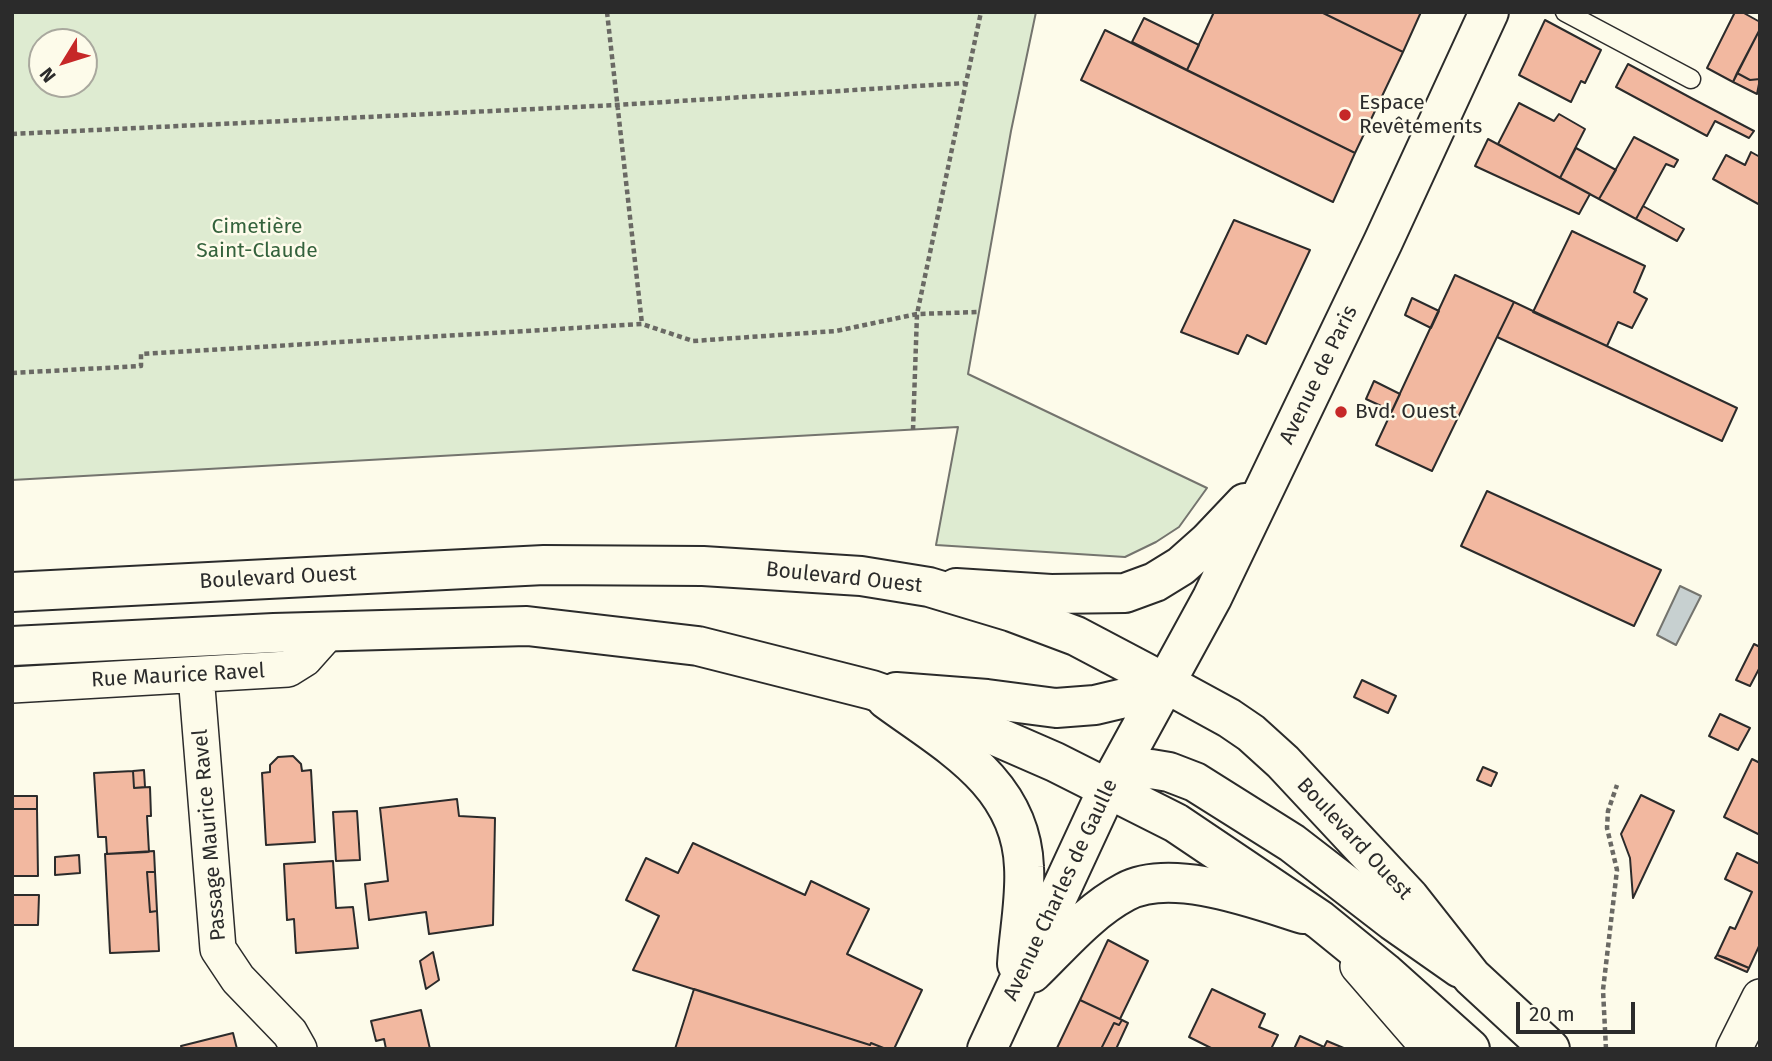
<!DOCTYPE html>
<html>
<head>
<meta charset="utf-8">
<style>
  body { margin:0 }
  #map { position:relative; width:1772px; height:1061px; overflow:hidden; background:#fdfbea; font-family:"Fira Sans",sans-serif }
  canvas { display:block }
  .frame { position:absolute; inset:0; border:14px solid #2b2b2b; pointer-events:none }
  .north { position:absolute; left:28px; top:28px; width:70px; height:70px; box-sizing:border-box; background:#fdfbea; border:2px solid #a9a89e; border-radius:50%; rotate:232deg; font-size:19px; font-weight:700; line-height:28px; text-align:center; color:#2b2b2b }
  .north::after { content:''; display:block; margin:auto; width:24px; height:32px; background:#c62828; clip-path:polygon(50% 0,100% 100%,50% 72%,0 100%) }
  .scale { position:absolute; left:1516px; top:1002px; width:119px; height:32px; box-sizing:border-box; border:4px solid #2b2b2b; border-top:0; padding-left:9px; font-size:21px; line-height:24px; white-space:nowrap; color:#2b2b2b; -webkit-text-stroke:5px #fdfbea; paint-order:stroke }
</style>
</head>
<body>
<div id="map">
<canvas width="1772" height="1061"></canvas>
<div class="frame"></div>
<div class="north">N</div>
<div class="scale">20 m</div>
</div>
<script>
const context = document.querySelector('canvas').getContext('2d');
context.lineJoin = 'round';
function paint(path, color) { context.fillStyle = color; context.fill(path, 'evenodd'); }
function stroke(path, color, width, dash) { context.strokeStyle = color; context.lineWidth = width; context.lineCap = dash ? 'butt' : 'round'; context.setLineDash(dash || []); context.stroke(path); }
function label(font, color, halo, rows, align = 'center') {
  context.font = font + ' "Fira Sans",sans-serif'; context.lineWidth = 5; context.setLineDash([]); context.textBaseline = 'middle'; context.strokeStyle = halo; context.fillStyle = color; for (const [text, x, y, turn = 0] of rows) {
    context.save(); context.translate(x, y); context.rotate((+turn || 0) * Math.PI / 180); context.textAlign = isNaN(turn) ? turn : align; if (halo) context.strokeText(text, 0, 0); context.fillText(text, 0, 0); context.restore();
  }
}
const green = new Path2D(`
  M 12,12 L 1036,12 L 1011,131 L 968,374 L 1207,488 L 1179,527 L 1156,542 L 1125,557 L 936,545 L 958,427 L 12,480 ZM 42,42 L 84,42 L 84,84 L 42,84 Z`);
const water = new Path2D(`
  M 1680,586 L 1701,596 L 1676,645 L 1657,635 Z`);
const building = new Path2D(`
  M 1214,12 L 1321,12 L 1403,52 L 1355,153 L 1187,70 Z
  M 1321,12 L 1421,12 L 1403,52 Z
  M 1735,12 L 1742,12 L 1760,22 L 1760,29 L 1733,82 L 1707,68 Z
  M 1144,18 L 1199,45 L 1187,70 L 1132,42 Z
  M 1545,20 L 1601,50 L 1585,83 L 1581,81 L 1571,102 L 1519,75 Z
  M 1760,29 L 1760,79 L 1750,80 L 1737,73 Z
  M 1105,30 L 1355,153 L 1333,202 L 1081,80 Z
  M 1628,64 L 1693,99 L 1754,131 L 1749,138 L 1715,121 L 1707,136 L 1616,87 Z
  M 1737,73 L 1750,80 L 1760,79 L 1757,94 L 1733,82 Z
  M 1519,103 L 1554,121 L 1559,114 L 1585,129 L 1560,178 L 1498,144 Z
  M 1634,137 L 1678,160 L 1674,167 L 1666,164 L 1636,219 L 1599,199 Z
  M 1488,139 L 1590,194 L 1579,214 L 1475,166 Z
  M 1576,148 L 1616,170 L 1599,199 L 1560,178 Z
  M 1751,152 L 1760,157 L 1760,205 L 1713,179 L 1726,155 L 1745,165 Z
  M 1643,206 L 1684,229 L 1677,241 L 1636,219 Z
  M 1234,220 L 1310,250 L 1266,344 L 1247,335 L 1238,354 L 1181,332 Z
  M 1572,231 L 1645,266 L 1634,292 L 1647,299 L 1632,328 L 1618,322 L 1607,346 L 1533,312 Z
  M 1455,275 L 1514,302 L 1432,471 L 1376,445 Z
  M 1412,298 L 1439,311 L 1431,328 L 1405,315 Z
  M 1514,302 L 1737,408 L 1722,441 L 1497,337 Z
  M 1374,381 L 1400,394 L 1392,411 L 1366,399 Z
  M 1487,491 L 1661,570 L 1634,626 L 1461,546 Z
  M 1754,644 L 1760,647 L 1760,667 L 1750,686 L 1736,680 Z
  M 1362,680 L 1396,696 L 1388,713 L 1354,697 Z
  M 1720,714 L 1750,728 L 1738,750 L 1709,736 Z
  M 293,756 L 301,764 L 302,771 L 311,770 L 315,842 L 266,845 L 262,773 L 270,772 L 270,765 L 278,757 Z
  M 1752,759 L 1760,763 L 1760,835 L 1724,817 Z
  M 1483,767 L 1497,773 L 1491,786 L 1477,780 Z
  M 144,770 L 145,787 L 134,788 L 133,771 Z
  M 133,771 L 134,788 L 150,787 L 151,816 L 147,816 L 149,852 L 107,854 L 106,837 L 98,837 L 94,773 Z
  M 1641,795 L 1674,811 L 1633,898 L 1630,858 L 1621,834 Z
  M 12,796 L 37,796 L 37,809 L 12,809 Z
  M 457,799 L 459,816 L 495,818 L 493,925 L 429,934 L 426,912 L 369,920 L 365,884 L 388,881 L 380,808 Z
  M 12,809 L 37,809 L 38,876 L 12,876 Z
  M 357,811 L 360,860 L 336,861 L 333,812 Z
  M 693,843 L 805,895 L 811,881 L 869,909 L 847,954 L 922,990 L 894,1049 L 886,1049 L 871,1043 L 870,1045 L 633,970 L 659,916 L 626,900 L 646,858 L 678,873 Z
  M 154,851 L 155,872 L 147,872 L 150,912 L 157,911 L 159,951 L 110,953 L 105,854 Z
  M 1737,853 L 1760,864 L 1760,944 L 1749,968 L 1717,955 L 1730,927 L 1735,929 L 1752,892 L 1725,879 Z
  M 79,855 L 80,873 L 55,875 L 55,857 Z
  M 333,861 L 336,908 L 353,907 L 358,948 L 296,953 L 294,919 L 287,920 L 284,864 Z
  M 147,872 L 155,872 L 157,911 L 150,912 Z
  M 12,895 L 39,895 L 38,925 L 12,925 Z
  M 1108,940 L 1148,961 L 1120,1019 L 1080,1000 Z
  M 433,952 L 439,980 L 426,989 L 420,961 Z
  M 1717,955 L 1726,958 L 1749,968 L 1747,972 L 1715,958 Z
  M 694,989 L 870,1045 L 871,1043 L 886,1049 L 675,1049 Z
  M 1212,989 L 1265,1014 L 1259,1027 L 1278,1035 L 1271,1049 L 1213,1049 L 1189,1037 Z
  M 1080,1000 L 1122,1020 L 1119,1025 L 1114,1023 L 1101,1049 L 1057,1048 Z
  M 421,1010 L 430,1049 L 386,1049 L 384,1039 L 376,1041 L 371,1021 Z
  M 1122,1020 L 1128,1023 L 1116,1049 L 1101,1049 L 1114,1023 L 1119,1025 Z
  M 233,1033 L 237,1049 L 182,1049 L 181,1046 Z
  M 1300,1036 L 1324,1047 L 1327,1041 L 1346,1049 L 1294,1049 Z`);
const path = new Path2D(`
  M 607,12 L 642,324
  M 12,134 L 617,105 L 965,83
  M 12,373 L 141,366 L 141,354 L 642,324 L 693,341 L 836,331 L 917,314 L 979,312
  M 913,430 L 917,314 L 981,12
  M 1606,1049 L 1603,990 L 1617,870 L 1607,828 L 1608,811 L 1617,785`);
const service = new Path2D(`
  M 1565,12 L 1691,79`);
const minor = new Path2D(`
  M 196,675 L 218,949 L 238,979 L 290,1033 L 299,1049
  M 12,685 L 288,669 L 304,659 L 329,631
  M 1358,966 L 1430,1049
  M 1734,1049 L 1760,997`);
const secondary = new Path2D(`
  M 956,588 L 1051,594 L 1125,593 L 1155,582 L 1181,566 L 1208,542 L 1245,503
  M 896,692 L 987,699 L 1056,708 L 1095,705 L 1133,696 L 1165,683
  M 886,699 C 947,744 1021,782 1024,867 C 1026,898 1019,932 1017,964
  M 1108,788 L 1129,774 L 1151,769 L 1169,772 L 1195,782 L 1292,843 L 1393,921 L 1460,968
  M 1032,973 C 1060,946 1089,911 1125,892 C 1171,867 1256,899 1303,914
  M 987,1049 L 1108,788 L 1212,598 L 1383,242 L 1489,12`);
const primary = new Path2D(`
  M 12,592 L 544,565 L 703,566 L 861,576 L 929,587 L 1012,612 L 1076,636 L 1165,683 L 1229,718 L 1251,733 L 1283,762 L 1409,897 L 1472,977 L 1550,1049
  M 12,646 L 274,633 L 527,626 L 698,646 L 872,690 L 961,721 L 1055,762 L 1176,823 L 1320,920 L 1384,972 L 1470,1049`);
const markers = [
  [1345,115,7,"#c62828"],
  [1341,412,7,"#c62828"]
];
const poiNames = [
  ["Espace",1359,103],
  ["Revêtements",1359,127],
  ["Bvd. Ouest",1355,412]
];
const parkNames = [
  ["Cimetière",257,227],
  ["Saint-Claude",257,251]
];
const streetNames = [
  ["Avenue de Paris",1319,375,-64],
  ["Boulevard Ouest",278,578,-3],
  ["Boulevard Ouest",844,578,6],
  ["Rue Maurice Ravel",178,676,-3],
  ["Passage Maurice Ravel",210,835,-95],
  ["Boulevard Ouest",1354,839,47],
  ["Avenue Charles de Gaulle",1061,890,-65]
];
paint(green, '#deebd1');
stroke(green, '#74746e', 2);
paint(water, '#c7d0d0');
stroke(water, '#74746e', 2);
paint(building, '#f2b8a0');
stroke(building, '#2b2b2b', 2);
stroke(service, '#2b2b2b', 21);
stroke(minor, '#2b2b2b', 38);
stroke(secondary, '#2b2b2b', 42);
stroke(primary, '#2b2b2b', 42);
stroke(path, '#6a6964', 4.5, [5, 3.5]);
stroke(service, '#fdfbea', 18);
stroke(minor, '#fdfbea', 35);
stroke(secondary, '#fdfbea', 38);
stroke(primary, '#fdfbea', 38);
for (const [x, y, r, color] of markers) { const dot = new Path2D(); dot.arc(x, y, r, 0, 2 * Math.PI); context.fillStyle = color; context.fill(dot); stroke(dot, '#fdfbea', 2.5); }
label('21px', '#2b2b2b', '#fdfbea', poiNames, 'left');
label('21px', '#34623c', '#fdfbea', parkNames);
label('21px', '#2b2b2b', '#fdfbea', streetNames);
</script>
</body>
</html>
